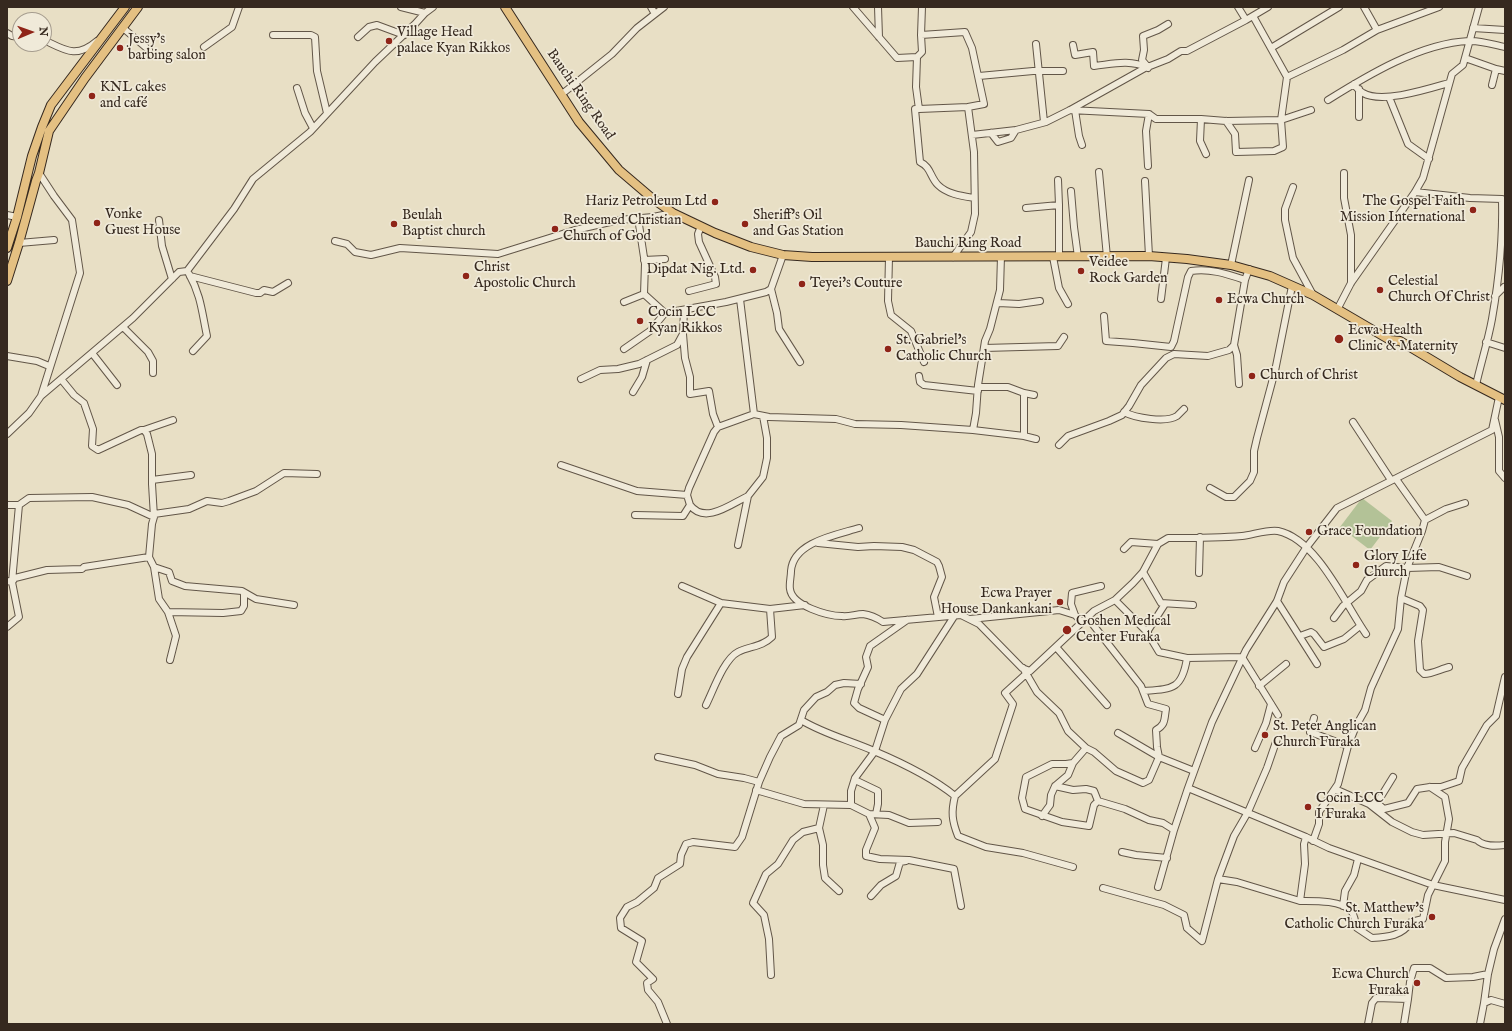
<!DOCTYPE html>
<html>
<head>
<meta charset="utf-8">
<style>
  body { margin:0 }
  #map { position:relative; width:1512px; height:1031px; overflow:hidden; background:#e8dfc5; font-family:"IM FELL English",serif }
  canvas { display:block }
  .frame { position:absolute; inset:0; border:8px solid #36291f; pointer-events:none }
  .north { position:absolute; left:12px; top:12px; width:40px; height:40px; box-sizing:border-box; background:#f0ead9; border:1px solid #a69d8f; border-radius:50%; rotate:88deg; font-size:11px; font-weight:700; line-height:16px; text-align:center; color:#36291f }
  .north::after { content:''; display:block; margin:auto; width:14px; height:18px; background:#8f2418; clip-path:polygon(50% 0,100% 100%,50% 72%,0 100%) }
</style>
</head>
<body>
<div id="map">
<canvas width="1512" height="1031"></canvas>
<div class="frame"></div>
<div class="north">N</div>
</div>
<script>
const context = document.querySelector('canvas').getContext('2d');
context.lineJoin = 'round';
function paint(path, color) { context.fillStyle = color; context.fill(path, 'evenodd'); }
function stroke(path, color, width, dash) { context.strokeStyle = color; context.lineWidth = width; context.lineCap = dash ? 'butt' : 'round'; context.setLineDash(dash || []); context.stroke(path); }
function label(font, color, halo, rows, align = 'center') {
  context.font = font + ' "IM FELL English",serif'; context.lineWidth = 3.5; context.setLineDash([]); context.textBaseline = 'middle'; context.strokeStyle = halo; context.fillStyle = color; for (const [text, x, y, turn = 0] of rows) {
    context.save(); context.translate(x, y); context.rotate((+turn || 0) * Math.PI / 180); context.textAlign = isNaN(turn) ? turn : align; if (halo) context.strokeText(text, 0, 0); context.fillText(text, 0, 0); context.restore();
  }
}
const green = new Path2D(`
  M 1362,498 L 1392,521 L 1370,550 L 1340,527 Z`);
const minor = new Path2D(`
  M 401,7 L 425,13
  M 651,7 L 655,14
  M 853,7 L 897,58 L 917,57 L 922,52 L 921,35 L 922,7
  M 878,7 L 879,37
  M 1238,7 L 1246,20
  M 1364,7 L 1377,30
  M 123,28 L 149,50
  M 1473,28 L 1505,30
  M 7,33 L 12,36 L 20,37
  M 273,35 L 311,35 L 315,37 L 317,71 L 327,113
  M 921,35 L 965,32 L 972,48 L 984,104 L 968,107
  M 358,37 L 369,27 L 377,25 L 404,35
  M 44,40 C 65,50 76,59 97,41
  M 1036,44 L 1044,122
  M 1073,45 L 1075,55 L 1093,52 L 1094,66 C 1113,64 1129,59 1148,68
  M 204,47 L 232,27 L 239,7
  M 1271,48 L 1339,7
  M 917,57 L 916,87 L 919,109 L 968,107 L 974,152 L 975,214 L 971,232 L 953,257
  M 1465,58 L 1496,69 L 1505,71
  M 1147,66 L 1142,60 L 1144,50 L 1143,36 L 1158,30 L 1168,24
  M 979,76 L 1033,71 L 1063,71
  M 1287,77 L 1343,50 L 1377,30 L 1439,7
  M 1354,84 C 1356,87 1359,91 1363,93 C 1382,104 1428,89 1449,83
  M 1492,85 L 1496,69
  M 297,88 L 305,113 L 313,128
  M 1359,89 L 1359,117
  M 562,94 L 612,54 L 637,28 L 664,7
  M 1389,97 L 1408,144 L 1429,159
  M 1328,100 C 1368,75 1421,43 1469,41 C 1480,40 1494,45 1505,47
  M 919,109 L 915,109 L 920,162 C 931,167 930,177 938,185 C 947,194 962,196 974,198
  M 1070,110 L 1149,114 L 1156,119 L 1201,119 L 1226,121 L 1281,120 L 1287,77 L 1253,16
  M 1075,110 L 1079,136 L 1082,145
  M 1201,119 L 1200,141 L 1206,154
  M 1226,121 L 1235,134 L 1236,152 L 1274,151 L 1283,147 L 1281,120 L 1311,110
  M 991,133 L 998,142 L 1011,138 L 1016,130 L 1046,122 L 1070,110 L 1145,68 L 1168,59 L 1181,51 L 1187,51 L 1246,20 L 1268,7
  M 972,135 L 1016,130
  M 1148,166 L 1146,131 L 1149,114
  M 1099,172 L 1107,257
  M 39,173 L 54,196 L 72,220 L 80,273 L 41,396
  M 1344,173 L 1344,198 L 1351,235 L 1351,283
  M 1058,180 L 1059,205 L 1059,257
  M 1145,181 L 1149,256
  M 1293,187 L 1285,209 L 1285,220 L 1293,258 L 1313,295
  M 1071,191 L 1074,227 L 1078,257
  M 1415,192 L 1470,198 L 1502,199 C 1503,238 1499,279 1492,319 C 1488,341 1481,363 1476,385
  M 1026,208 L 1059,205
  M 7,215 L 17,217
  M 159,220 L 162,246 L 172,279
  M 335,241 L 347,244 L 355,252 L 371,255 L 400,248 L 498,254 L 575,230 L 619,220 L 653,217 L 673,213
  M 19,243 L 54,240
  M 889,257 L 888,301 L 891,315 L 911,331 L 924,362
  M 1053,257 L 1059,288 L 1068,304
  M 644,260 L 665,259
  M 1231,265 L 1249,180
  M 189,274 C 201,295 202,313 207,336 L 193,351
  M 190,276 L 256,293 L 260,293 L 264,290 L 273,292 L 288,283
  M 771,289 L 777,313 L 779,329 L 800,362
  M 689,291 L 716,284 L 715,277 L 699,242 L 698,234 L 701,226
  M 644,294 L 665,313
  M 1495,296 L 1504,287 L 1505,288
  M 740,299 L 754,414
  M 1161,299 L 1166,258
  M 624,302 L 644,294 L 645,264 L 638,218
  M 998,303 L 1019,304 L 1040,301
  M 1338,308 L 1351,283 L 1415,192 L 1423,178 L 1452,74 L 1463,65 L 1479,7
  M 1104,316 L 1106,341 L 1133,343 L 1171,347 L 1174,341 L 1188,277 L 1191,271 C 1210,268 1227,274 1245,280
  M 123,327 L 148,352 L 153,361 L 153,373
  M 683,334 L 685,358 L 690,377 L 690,394 L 709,391 L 713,414 L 718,427
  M 1486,342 L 1505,348
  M 1234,345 L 1237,355 L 1239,384
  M 984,348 L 1058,346 L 1064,337
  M 624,349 L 650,331 L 665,313 L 726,302 L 766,292 L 771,289 L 783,255
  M 92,353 L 117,385
  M 7,356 L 37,361 L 49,366
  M 919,376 L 920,382 L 924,385 L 978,391
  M 61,379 L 74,395 L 84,403 L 93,429 L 92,446 L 98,450 L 141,430 L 144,430 L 147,434 L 152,454 L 152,484 L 154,517 L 152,524 L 149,557 L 154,567 L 169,572 L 172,581 L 185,586 L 242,591 L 256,599 L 294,605
  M 581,379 L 600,370 L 618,369 L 639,364 L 677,345 L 683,334 L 684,310
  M 978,387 L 1008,387 L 1024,393 L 1034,395
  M 633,392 L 642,377 L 647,360
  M 1024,393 L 1024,436
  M 1499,397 L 1492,430 L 1337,508 L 1306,548 L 1284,582 L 1277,601 L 1246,650 L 1212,722 L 1188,788 L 1306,837 L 1329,848 L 1433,885 L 1505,900
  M 1124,412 C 1135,418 1166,423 1177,416 C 1179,414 1182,411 1184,409
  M 1495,420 L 1499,437 L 1499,471 L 1505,478
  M 1353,422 L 1391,480
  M 144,430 L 173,420
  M 973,430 L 976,413 L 978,385 L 985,341 L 990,329 L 1000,290 L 1001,256
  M 7,434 L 29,413 L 41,396 L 133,318 L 179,272 L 187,271 L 234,209 L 253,179 L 310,132 L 375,62 L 415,24 L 425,13 L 433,7
  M 1059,445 L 1068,436 L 1109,421 L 1122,415 L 1129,406 L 1141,385 L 1166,358 L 1174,354 L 1208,356 L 1229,350 L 1234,345 L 1245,280 L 1249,269
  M 561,465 L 637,491 L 687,495
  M 152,480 L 191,475
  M 1210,488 L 1226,497 L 1234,497 L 1250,481 L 1254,472 L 1254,451 L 1257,438 L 1275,371 L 1292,286
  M 7,505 L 19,505 L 29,498 L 92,497 L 128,505 L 154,517
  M 690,505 C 705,525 731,504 748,496
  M 154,514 L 189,509 L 207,501 L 222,503 L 229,501 L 256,491 L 284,473 L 317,474
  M 635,515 L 683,516 L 690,505 L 687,495 L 689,488 L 714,432 L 718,427 L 754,414 L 769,417 L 836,419 L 855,424 L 901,425 L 973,430 L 1024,436 L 1036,439
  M 1425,520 L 1446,509 L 1465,503
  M 859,528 C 836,535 793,542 791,571 C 791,577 789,584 790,589 C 792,606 828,616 842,616 C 849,617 856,614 863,614 C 871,615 877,618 883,622 L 961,615 L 979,624 L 1022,668 L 1030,671 L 1094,611 L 1115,600 L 1133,583 L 1143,572 L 1158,544 L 1168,538 C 1193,538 1218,538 1242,536 C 1252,535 1269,529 1278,531 C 1317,539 1345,604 1366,634
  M 818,543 L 858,547 L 874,546 L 902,547 L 914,550 L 937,562 L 939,566 L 942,577 L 934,597 L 938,617
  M 738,545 L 748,496 L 763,477 L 767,458 L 767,438 L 763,416
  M 1124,549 L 1131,542 L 1158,544
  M 154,567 L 159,599 L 168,612 L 176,636 L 170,660
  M 1143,572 L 1161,603 L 1193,605
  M 1199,573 L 1200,537
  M 7,581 L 12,582 L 19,505
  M 682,586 L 721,603 L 770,609
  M 1401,598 L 1420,606 L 1423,610 L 1418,641 L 1420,670 L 1424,674 C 1432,674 1441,669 1449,667
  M 1115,600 L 1147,632 L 1159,652 L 1187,658
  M 1277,601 L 1317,664
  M 168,612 L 223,613 L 241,611 L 244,606 L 244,593
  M 1075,615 L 1071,604 L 1072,593 L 1101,586
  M 1087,617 L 1141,686 L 1148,704 L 1166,709 C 1164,720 1166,724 1156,730 L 1157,747 L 1159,757 L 1194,771
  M 1334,618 L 1343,606 L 1361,591 L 1367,580 L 1386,566 L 1407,568 L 1439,567 L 1467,576
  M 970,619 L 1059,610 L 1075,615 L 1082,622
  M 7,627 L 19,617 L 12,582 L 15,578 L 47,570 L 82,569 L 84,567 L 149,557
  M 1147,632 L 1165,604
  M 1300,636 L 1311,632 L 1314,634 L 1324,647 L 1344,639 L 1360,626
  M 1056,647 L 1107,705
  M 1023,668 L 1037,692 L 1059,713 L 1068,731 L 1086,748 L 1094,752 L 1116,771 L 1143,783 L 1149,780 L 1159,757 L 1118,733
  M 1259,686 L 1286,664
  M 1143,691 C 1172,689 1182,690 1187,658 L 1242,657 L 1278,715
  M 678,694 L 682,669 L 687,657 L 721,603
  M 706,705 C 713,691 724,659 738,652 C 750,646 762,647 772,637 L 770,609 L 805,605
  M 1314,718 L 1310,732 L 1348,746
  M 801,720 C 824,734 849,740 874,751 C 900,762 933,778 955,796 C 951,812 952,821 958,836 L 986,847 L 1023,853 L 1073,867
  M 885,720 L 859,708 L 854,703 L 858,689 L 868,667 L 866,657 L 870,646 L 907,620
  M 1255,748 L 1266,723 L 1271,704
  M 658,757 L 695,765 L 718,774 L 744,778 L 759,782
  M 1073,763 L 1066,764 L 1052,764 L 1026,777 L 1022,798 L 1025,809 L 1062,822 L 1089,826 L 1094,805 L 1098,801 L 1125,809 L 1149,820 L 1163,823 L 1174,830
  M 855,780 L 878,791 L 878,804 L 876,814
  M 1055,786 L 1073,790 L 1086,789 L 1094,791 L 1098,801
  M 1335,789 L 1369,804 L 1377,803 L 1384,809 L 1408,803 L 1417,789 L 1430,787 L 1441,787 L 1459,781 L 1462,768 L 1487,725 L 1496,716 L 1505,677
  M 756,790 L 804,804 L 851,805 L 869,814 L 875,828 L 866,850 L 866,856 L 880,859 L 909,860 L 954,869 L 961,906
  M 955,796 L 995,759 L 1013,704 L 1005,693 L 1026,674
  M 1377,803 L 1393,777
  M 1369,804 L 1392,822 L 1412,832 L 1423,835 L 1454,833 L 1477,840 C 1484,847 1496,846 1505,845
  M 824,805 L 819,828 L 823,845 L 823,865 L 825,878 L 839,891
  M 851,805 L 851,791 L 855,778 L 875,751 L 885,720 L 901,689 L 917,674 L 955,615
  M 869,814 L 889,815 L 909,823 L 938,822
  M 1042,816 L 1050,805 L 1051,795 L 1055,786 L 1068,775 L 1073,763 L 1086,748
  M 1313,841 L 1319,824 L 1319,812 L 1338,784 L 1348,746 L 1356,726 L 1365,710 L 1371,688 L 1398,629 L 1401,598 L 1407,568 L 1422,531 L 1425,520 L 1396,479
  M 1122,852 L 1136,855 L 1167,858
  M 1218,879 L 1237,882 L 1300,901 L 1305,864 L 1304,844 L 1306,837
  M 1158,887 L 1174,830 L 1188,788
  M 1103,888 L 1164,905 L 1184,915 L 1187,928 L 1202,941 L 1218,879 L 1234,836 L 1248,812 L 1267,768 L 1277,739
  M 871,896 L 881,885 L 896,876 L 900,862 L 906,861
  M 1300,901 C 1314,901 1341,900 1351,911 C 1355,915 1355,923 1357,928 L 1372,938 C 1388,937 1402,936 1411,922 L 1423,919 L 1428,895 L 1445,861 L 1445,842 L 1449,819 L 1445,797 L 1430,787
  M 1343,906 L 1345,891 L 1354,875 L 1358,859
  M 771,975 L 769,939 L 764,915 L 753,903 L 766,874 L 778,864 L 793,840 L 803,832 L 819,828
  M 1484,1003 L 1488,974
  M 667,1024 L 658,1002 L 648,990 L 647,983 L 653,979 L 636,962 L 642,941 L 621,928 L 620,918 L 627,907 L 637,902 L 654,888 L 658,878 L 680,864 L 681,855 L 686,844 L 693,842 L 735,847 L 742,837 L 759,782 L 770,757 L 781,736 L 799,725 L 804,710 L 816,697 L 827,692 L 835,685 L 844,683 L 861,684
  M 1368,1024 L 1372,1003 L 1376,998 L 1408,999 L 1410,982 L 1414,968 L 1430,968 L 1446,978 L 1473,977 L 1488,974 L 1494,949 L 1505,919
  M 1404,1024 L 1408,999
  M 1480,1024 L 1484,1003 L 1491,1000 L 1505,1004`);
const major = new Path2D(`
  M 505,7 L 579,122 L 619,170 L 653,199 L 673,213 L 715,233 L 751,247 L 783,255 L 812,257 L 1149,256 L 1187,259 L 1231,265 L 1270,276 L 1313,295 L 1390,340 L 1400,341 L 1460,377 L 1505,400
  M 7,248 L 17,217 L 32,156 L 42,127 L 51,105 L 125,7
  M 7,281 L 19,243 L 36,181 L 39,173 L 49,131 L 85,78 L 138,7`);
const markers = [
  [389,41,4,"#8f2418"],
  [120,48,4,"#8f2418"],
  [92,96,4,"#8f2418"],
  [715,202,4,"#8f2418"],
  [1473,210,4,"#8f2418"],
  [97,223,4,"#8f2418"],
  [394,224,4,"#8f2418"],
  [745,224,4,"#8f2418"],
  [555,229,4,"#8f2418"],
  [753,270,4,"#8f2418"],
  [1081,271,4,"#8f2418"],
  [466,276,4,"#8f2418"],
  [802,284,4,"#8f2418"],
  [1380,290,4,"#8f2418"],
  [1219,300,4,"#8f2418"],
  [640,321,4,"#8f2418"],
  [1339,339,5,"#8f2418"],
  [888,349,4,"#8f2418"],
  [1252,376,4,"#8f2418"],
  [1309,532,4,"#8f2418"],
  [1356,565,4,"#8f2418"],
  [1060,602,4,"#8f2418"],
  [1067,630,5,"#8f2418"],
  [1265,735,4,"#8f2418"],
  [1308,807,4,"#8f2418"],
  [1432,917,4,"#8f2418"],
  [1417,983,4,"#8f2418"]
];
const poiNames = [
  ["Village Head",397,33],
  ["palace Kyan Rikkos",397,49],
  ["Jessy's",128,40],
  ["barbing salon",128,56],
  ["KNL cakes",100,88],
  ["and café",100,104],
  ["Hariz Petroleum Ltd",707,202,"right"],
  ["The Gospel Faith",1465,202,"right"],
  ["Mission International",1465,218,"right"],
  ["Vonke",105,215],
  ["Guest House",105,231],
  ["Beulah",402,216],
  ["Baptist church",402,232],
  ["Sheriff's Oil",753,216],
  ["and Gas Station",753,232],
  ["Redeemed Christian",563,221],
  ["Church of God",563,237],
  ["Veidee",1089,263],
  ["Rock Garden",1089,279],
  ["Christ",474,268],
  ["Apostolic Church",474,284],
  ["Dipdat Nig. Ltd.",745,270,"right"],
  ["Celestial",1388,282],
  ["Church Of Christ",1388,298],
  ["Teyei's Couture",810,284],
  ["Ecwa Church",1227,300],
  ["Cocin LCC",648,313],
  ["Kyan Rikkos",648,329],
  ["Ecwa Health",1348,331],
  ["Clinic & Maternity",1348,347],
  ["St. Gabriel's",896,341],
  ["Catholic Church",896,357],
  ["Church of Christ",1260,376],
  ["Grace Foundation",1317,532],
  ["Glory Life",1364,557],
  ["Church",1364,573],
  ["Ecwa Prayer",1052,594,"right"],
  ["House Dankankani",1052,610,"right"],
  ["Goshen Medical",1076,622],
  ["Center Furaka",1076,638],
  ["St. Peter Anglican",1273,727],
  ["Church Furaka",1273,743],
  ["Cocin LCC",1316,799],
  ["I Furaka",1316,815],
  ["St. Matthew's",1424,909,"right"],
  ["Catholic Church Furaka",1424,925,"right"],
  ["Ecwa Church",1409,975,"right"],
  ["Furaka",1409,991,"right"]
];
const streetNames = [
  ["Bauchi Ring Road",580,95,55],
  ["Bauchi Ring Road",968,244]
];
paint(green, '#b3c297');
stroke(minor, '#625648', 8);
stroke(major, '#36291f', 10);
stroke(minor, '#f0ead9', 6);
stroke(major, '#e4c082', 8);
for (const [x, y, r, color] of markers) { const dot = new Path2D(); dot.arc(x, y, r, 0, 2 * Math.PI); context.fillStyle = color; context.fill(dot); stroke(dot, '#f0ead9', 1.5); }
label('14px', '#36291f', '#f0ead9', poiNames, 'left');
label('14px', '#36291f', '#f0ead9', streetNames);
</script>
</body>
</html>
